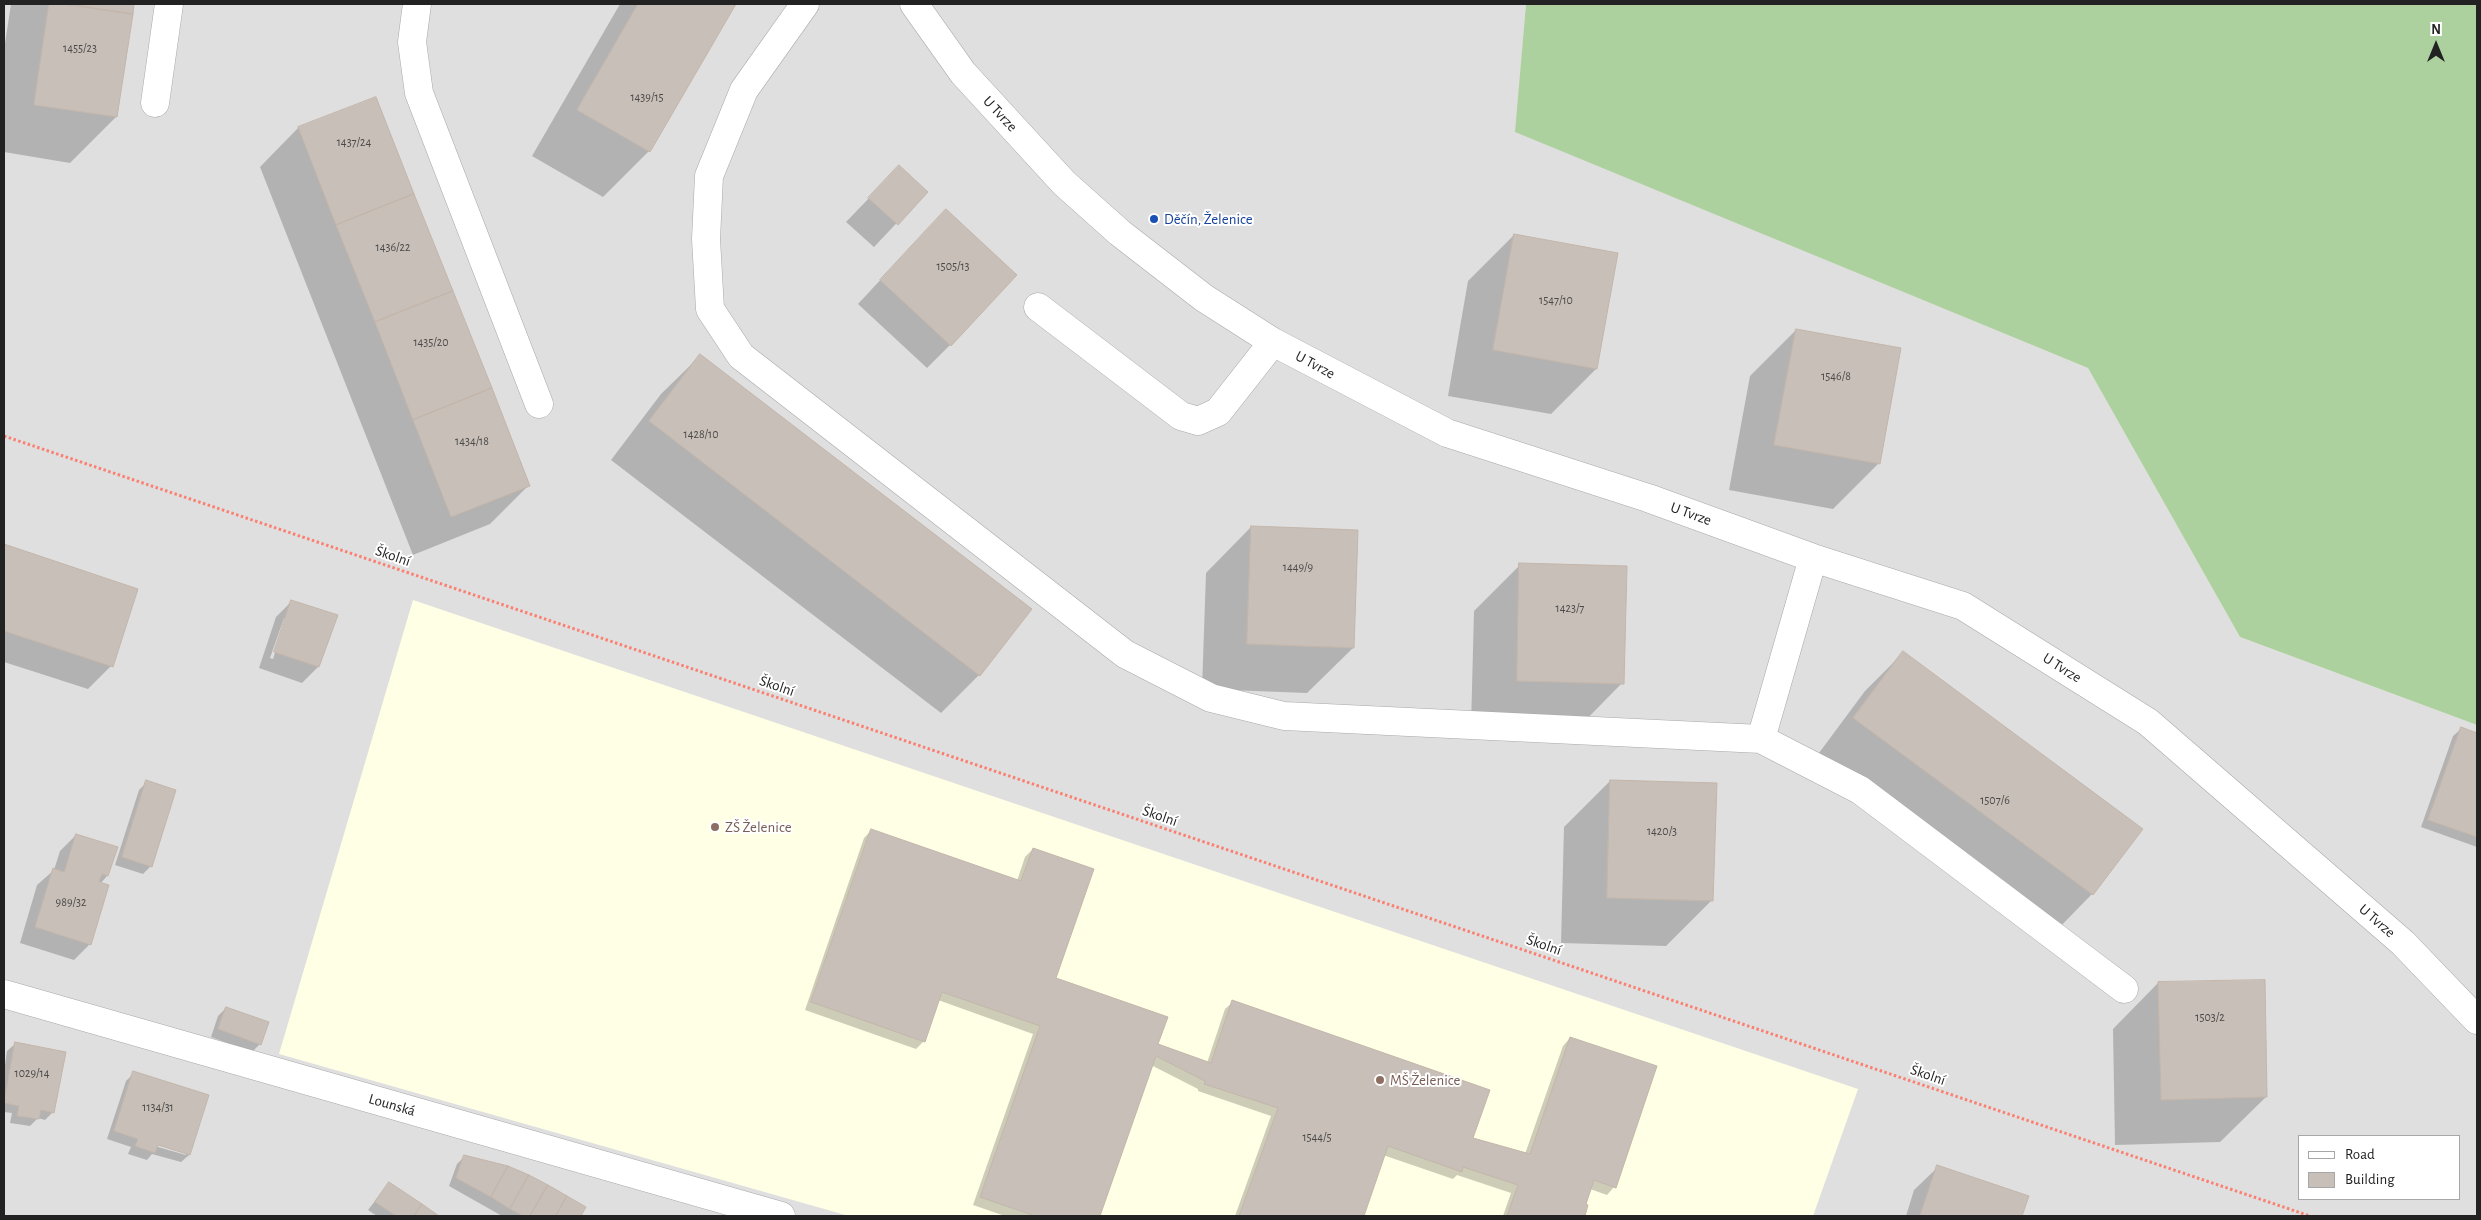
<!DOCTYPE html>
<html>
<head>
<meta charset="utf-8">
<style>
  body { margin:0 }
  #map { position:relative; width:2481px; height:1220px; overflow:hidden; background:#f2efe9; font-family:"Alegreya Sans",sans-serif }
  canvas { display:block }
  .frame { position:absolute; inset:0; border:5px solid #222; pointer-events:none }
  .legend { position:absolute; left:2298px; top:1135px; width:162px; height:65px; box-sizing:border-box; background:#fff; border:1px solid #a7a7a7; margin:0; padding:6px 9px; list-style:none; font-size:15px; color:#222 }
  .legend li { display:flex; align-items:center; gap:10px; height:25px }
  .legend b { width:25px; border:1px solid #a7a7a7 }
  .north { position:absolute; left:2411px; top:20px; width:50px; height:50px; -webkit-text-stroke:4px #fff; paint-order:stroke; rotate:0deg; font-size:14px; font-weight:700; line-height:20px; text-align:center; color:#222 }
  .north::after { content:''; display:block; margin:auto; width:18px; height:22px; background:#222; clip-path:polygon(50% 0,100% 100%,50% 72%,0 100%) }
</style>
</head>
<body>
<div id="map">
<canvas width="2481" height="1220"></canvas>
<div class="frame"></div>
<ul class="legend">
<li><b style="height:6px;background:#fff"></b>Road</li>
<li><b style="height:14px;background:#c7bfb8"></b>Building</li>
</ul>
<div class="north">N</div>
</div>
<script>
const context = document.querySelector('canvas').getContext('2d');
context.lineJoin = 'round';
function paint(path, color) { context.fillStyle = color; context.fill(path, 'evenodd'); }
function stroke(path, color, width, dash) { context.strokeStyle = color; context.lineWidth = width; context.lineCap = dash ? 'butt' : 'round'; context.setLineDash(dash || []); context.stroke(path); }
function label(font, color, halo, rows, align = 'center') {
  context.font = font + ' "Alegreya Sans",sans-serif'; context.lineWidth = 4; context.setLineDash([]); context.textBaseline = 'middle'; context.strokeStyle = halo; context.fillStyle = color; for (const [text, x, y, turn = 0] of rows) {
    context.save(); context.translate(x, y); context.rotate((+turn || 0) * Math.PI / 180); context.textAlign = isNaN(turn) ? turn : align; if (halo) context.strokeText(text, 0, 0); context.fillText(text, 0, 0); context.restore();
  }
}
const residential = new Path2D(`
  M 4,4 L 1526,4 L 1516,132 L 2088,368 L 2240,637 L 2477,725 L 2477,1216 L 4,1216 ZM 2300,1136 L 2460,1136 L 2460,1199 L 2300,1199 Z`);
const education = new Path2D(`
  M 413,600 L 1858,1089 L 1813,1216 L 849,1216 L 279,1054 Z`);
const forest = new Path2D(`
  M 1526,4 L 2477,4 L 2477,725 L 2240,637 L 2088,368 L 1515,132 Z`);
const shadow = new Path2D(`
  M 11,4 L 133,4 L 116,117 L 70,163 L 4,152 L 4,50 Z
  M 620,4 L 734,4 L 649,151 L 603,197 L 532,156 Z
  M 375,98 L 528,486 L 490,524 L 413,555 L 260,167 L 298,128 Z
  M 899,167 L 926,192 L 874,247 L 846,222 Z
  M 923,234 L 950,345 L 927,368 L 858,304 Z
  M 1514,235 L 1596,369 L 1551,414 L 1448,396 L 1468,281 Z
  M 1796,330 L 1879,463 L 1833,509 L 1729,490 L 1750,376 Z
  M 700,356 L 979,675 L 941,713 L 611,460 L 661,394 Z
  M 1251,527 L 1353,648 L 1307,693 L 1202,689 L 1206,573 Z
  M 4,546 L 136,590 L 111,666 L 88,689 L 4,662 Z
  M 1520,565 L 1622,683 L 1577,729 L 1471,726 L 1474,611 Z
  M 292,601 L 336,616 L 318,667 L 302,683 L 259,668 L 276,617 ZM 284,618 L 286,618 L 273,659 L 270,658 Z
  M 1903,653 L 2092,894 L 2054,933 L 1816,757 L 1865,691 Z
  M 2461,729 L 2477,734 L 2477,847 L 2421,827 L 2453,736 Z
  M 1610,781 L 1712,900 L 1666,946 L 1561,943 L 1564,827 Z
  M 147,782 L 151,866 L 143,874 L 115,865 L 139,790 Z
  M 872,830 L 1017,881 L 1025,857 L 1033,849 L 1054,978 L 1156,1045 L 1207,1063 L 1225,1009 L 1233,1002 L 1472,1139 L 1525,1154 L 1563,1046 L 1570,1038 L 1614,1187 L 1607,1195 L 1590,1189 L 1583,1216 L 1503,1216 L 1511,1193 L 1457,1175 L 1453,1179 L 1383,1155 L 1362,1216 L 1235,1216 L 1271,1116 L 1198,1091 L 1198,1089 L 1151,1065 L 1099,1216 L 1005,1216 L 973,1205 L 1033,1034 L 938,1000 L 924,1041 L 916,1049 L 805,1010 L 864,838 Z
  M 76,835 L 116,848 L 107,876 L 100,884 L 90,944 L 74,960 L 20,943 L 37,885 L 54,870 L 60,851 Z
  M 2158,983 L 2266,1097 L 2220,1142 L 2115,1145 L 2113,1029 Z
  M 226,1008 L 260,1044 L 252,1052 L 211,1037 L 218,1016 Z
  M 15,1044 L 53,1112 L 45,1120 L 38,1118 L 30,1126 L 10,1123 L 12,1113 L 4,1112 L 4,1072 L 7,1051 Z
  M 134,1073 L 207,1096 L 189,1155 L 181,1162 L 152,1154 L 147,1160 L 128,1154 L 131,1147 L 107,1139 L 126,1081 ZM 152,1142 L 186,1153 L 186,1155 L 151,1145 Z
  M 465,1156 L 584,1207 L 579,1216 L 502,1216 L 449,1186 L 457,1164 Z
  M 1938,1167 L 2028,1197 L 2021,1216 L 1906,1216 L 1914,1190 Z
  M 389,1183 L 437,1216 L 377,1216 L 368,1210 Z`);
const building = new Path2D(`
  M 49,4 L 65,4 L 133,14 L 117,117 L 34,105 Z
  M 65,4 L 134,4 L 133,14 Z
  M 638,4 L 736,4 L 650,152 L 577,110 Z
  M 376,97 L 414,194 L 336,225 L 298,127 Z
  M 899,165 L 928,192 L 898,225 L 868,198 Z
  M 414,194 L 453,291 L 375,322 L 336,225 Z
  M 946,209 L 1017,275 L 951,346 L 880,280 Z
  M 1514,234 L 1618,253 L 1597,369 L 1493,350 Z
  M 453,291 L 492,388 L 413,420 L 375,322 Z
  M 1796,329 L 1901,348 L 1880,464 L 1774,445 Z
  M 700,354 L 1032,609 L 980,676 L 649,421 Z
  M 492,388 L 530,486 L 451,517 L 413,420 Z
  M 1251,526 L 1358,530 L 1354,648 L 1247,644 Z
  M 4,544 L 138,589 L 113,667 L 4,631 Z
  M 1519,563 L 1627,566 L 1624,684 L 1517,681 Z
  M 291,600 L 338,615 L 319,667 L 274,652 Z
  M 1903,651 L 2143,829 L 2093,895 L 1853,718 Z
  M 2461,727 L 2477,733 L 2477,837 L 2428,820 Z
  M 146,780 L 176,790 L 152,867 L 122,857 Z
  M 1610,780 L 1717,783 L 1713,901 L 1607,898 Z
  M 871,829 L 1021,881 L 1033,848 L 1094,869 L 1056,978 L 1168,1017 L 1158,1044 L 1211,1063 L 1232,1000 L 1490,1090 L 1473,1138 L 1530,1154 L 1570,1037 L 1657,1066 L 1616,1188 L 1594,1180 L 1586,1204 L 1588,1205 L 1585,1216 L 1507,1216 L 1518,1185 L 1463,1167 L 1462,1172 L 1388,1146 L 1364,1216 L 1239,1216 L 1278,1108 L 1204,1084 L 1205,1081 L 1156,1056 L 1100,1216 L 1035,1216 L 980,1197 L 1040,1026 L 942,992 L 925,1042 L 811,1002 Z
  M 76,834 L 118,847 L 108,876 L 102,874 L 99,882 L 109,885 L 91,945 L 35,927 L 53,868 L 64,872 Z
  M 2265,980 L 2267,1097 L 2161,1100 L 2158,982 Z
  M 226,1007 L 269,1022 L 261,1045 L 218,1029 Z
  M 15,1042 L 66,1052 L 54,1113 L 41,1110 L 39,1119 L 17,1116 L 19,1106 L 4,1103 Z
  M 133,1071 L 209,1095 L 190,1155 L 158,1145 L 155,1153 L 135,1146 L 138,1139 L 114,1131 Z
  M 464,1155 L 508,1166 L 491,1197 L 456,1178 Z
  M 1937,1165 L 2029,1196 L 2022,1216 L 1920,1216 Z
  M 508,1166 L 529,1175 L 510,1209 L 491,1197 Z
  M 529,1175 L 548,1185 L 530,1216 L 523,1216 L 510,1209 Z
  M 389,1182 L 422,1204 L 414,1216 L 396,1216 L 375,1202 Z
  M 548,1185 L 567,1196 L 556,1216 L 530,1216 Z
  M 567,1196 L 586,1207 L 581,1216 L 556,1216 Z
  M 422,1204 L 439,1216 L 414,1216 Z`);
const path = new Path2D(`
  M 4,436 L 2310,1216`);
const minor = new Path2D(`
  M 417,4 L 412,42 L 419,93 L 539,404
  M 805,4 L 744,90 L 709,176 L 706,239 L 710,309 L 741,356 L 1125,654 L 1211,698 L 1284,716 L 1761,739 L 1860,790 L 2124,989
  M 914,4 L 963,73 L 1064,183 L 1120,233 L 1204,298 L 1273,342 L 1447,433 L 1648,498 L 1813,558 L 1963,606 L 2148,722 L 2403,943 L 2477,1020
  M 155,103 L 169,4
  M 1038,307 L 1181,416 L 1198,421 L 1218,412 L 1273,342
  M 1761,739 L 1813,558
  M 4,994 L 781,1216`);
const markers = [
  [1154,219,5,"#1a4fb4"],
  [715,827,5,"#8d6e63"],
  [1380,1080,5,"#8d6e63"]
];
const numberNames = [
  ["1455/23",80,48],
  ["1439/15",647,97],
  ["1437/24",354,142],
  ["1436/22",393,247],
  ["1505/13",953,266],
  ["1547/10",1556,300],
  ["1435/20",431,342],
  ["1546/8",1836,376],
  ["1428/10",701,434],
  ["1434/18",472,441],
  ["1449/9",1298,567],
  ["1423/7",1570,608],
  ["1507/6",1995,800],
  ["1420/3",1662,831],
  ["989/32",71,902],
  ["1503/2",2210,1017],
  ["1029/14",32,1073],
  ["1134/31",158,1107],
  ["1544/5",1317,1137]
];
const streetNames = [
  ["U Tvrze",1000,114,47],
  ["U Tvrze",1315,365,28],
  ["U Tvrze",1691,514,20],
  ["Školní",393,556,19],
  ["U Tvrze",2062,668,32],
  ["Školní",777,686,19],
  ["Školní",1160,816,19],
  ["U Tvrze",2377,921,41],
  ["Školní",1544,945,19],
  ["Školní",1928,1075,19],
  ["Lounská",392,1105,16]
];
const transitNames = [
  ["Děčín, Želenice",1164,219]
];
const educationNames = [
  ["ZŠ Želenice",725,827],
  ["MŠ Želenice",1390,1080]
];
paint(residential, '#e0dfdf');
paint(education, '#ffffe5');
paint(forest, '#add19e');
paint(shadow, '#0003');
paint(building, '#c7bfb8');
stroke(building, '#c4b6ab', 1);
stroke(minor, '#a9a9a9', 29);
stroke(path, '#fa8072', 3, [2.5, 2.5]);
stroke(minor, '#fff', 28);
for (const [x, y, r, color] of markers) { const dot = new Path2D(); dot.arc(x, y, r, 0, 2 * Math.PI); context.fillStyle = color; context.fill(dot); stroke(dot, '#fff', 2); }
label('12px', '#4b4948', null, numberNames);
label('15px', '#222', '#fff', streetNames);
label('15px', '#164399', '#fff', transitNames, 'left');
label('15px', '#785e54', '#fff', educationNames, 'left');
</script>
</body>
</html>
